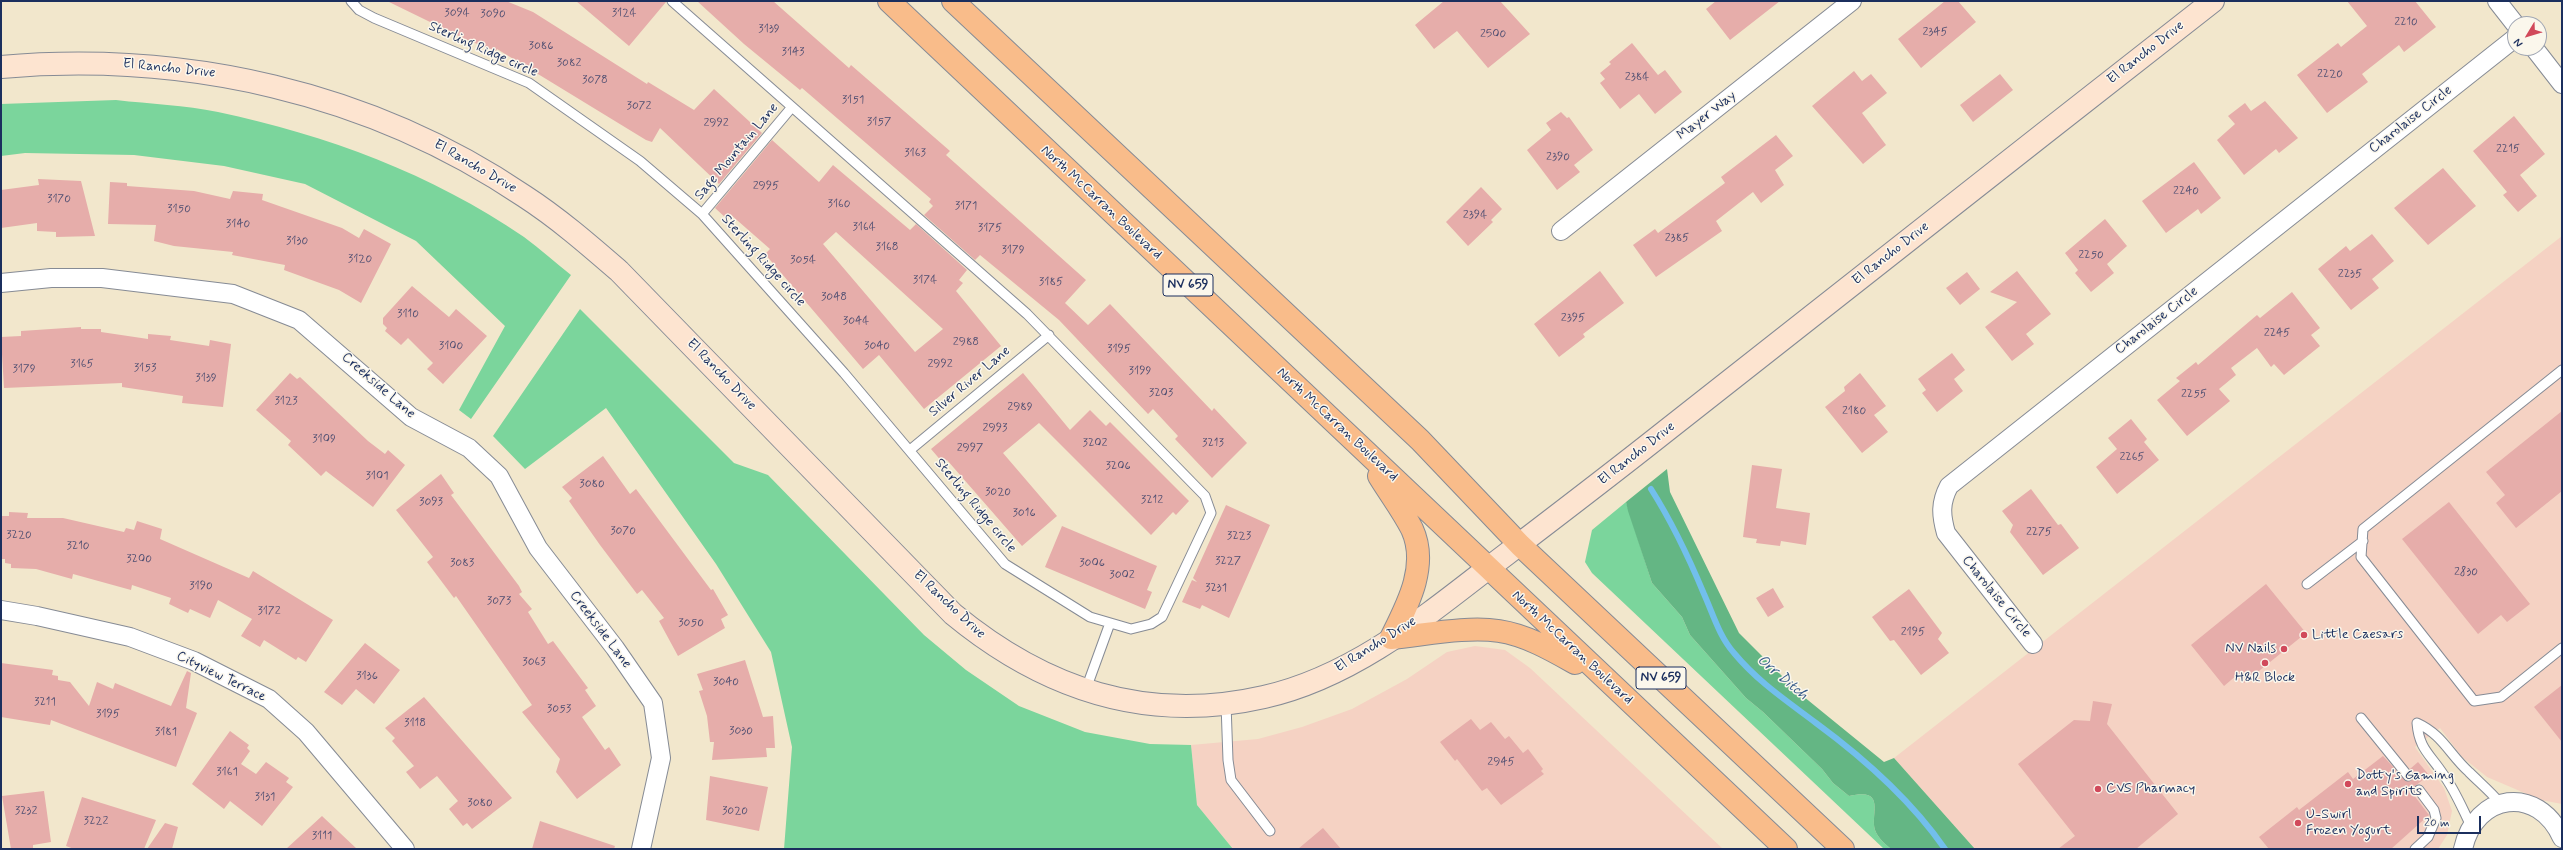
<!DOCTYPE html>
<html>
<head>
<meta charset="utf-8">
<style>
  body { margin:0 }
  #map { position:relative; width:2563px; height:850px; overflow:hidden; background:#f2e7cc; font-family:Mynerve,sans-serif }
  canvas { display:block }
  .frame { position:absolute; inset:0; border:2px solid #1b2f5e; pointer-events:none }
  .north { position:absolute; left:2507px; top:16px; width:40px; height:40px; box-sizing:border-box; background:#fbf7ec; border:1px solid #a1a7b3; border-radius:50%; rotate:232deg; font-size:11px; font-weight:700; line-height:16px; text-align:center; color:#1b2f5e }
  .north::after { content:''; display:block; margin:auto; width:14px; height:18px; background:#d1495b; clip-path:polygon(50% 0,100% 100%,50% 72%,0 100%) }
  .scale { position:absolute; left:2417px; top:816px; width:64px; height:18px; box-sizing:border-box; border:2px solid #1b2f5e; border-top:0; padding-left:5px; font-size:12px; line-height:14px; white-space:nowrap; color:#1b2f5e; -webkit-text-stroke:3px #fbf7ec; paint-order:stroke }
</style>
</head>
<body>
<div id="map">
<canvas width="2563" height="850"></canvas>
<div class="frame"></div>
<div class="north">N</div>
<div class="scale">20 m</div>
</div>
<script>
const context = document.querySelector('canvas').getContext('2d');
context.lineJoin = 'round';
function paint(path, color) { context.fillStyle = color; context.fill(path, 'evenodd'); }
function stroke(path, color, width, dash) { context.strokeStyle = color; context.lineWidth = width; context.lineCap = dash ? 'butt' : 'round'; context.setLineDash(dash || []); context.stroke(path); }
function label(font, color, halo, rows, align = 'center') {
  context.font = font + ' Mynerve,sans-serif'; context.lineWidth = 3; context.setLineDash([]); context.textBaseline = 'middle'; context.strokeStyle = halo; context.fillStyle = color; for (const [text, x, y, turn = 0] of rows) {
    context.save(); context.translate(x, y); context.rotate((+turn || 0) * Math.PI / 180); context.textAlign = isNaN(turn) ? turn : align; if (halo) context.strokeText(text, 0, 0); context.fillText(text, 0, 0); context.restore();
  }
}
const built = new Path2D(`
  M 2562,236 L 2562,804 L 2541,800 L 2487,777 L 2462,757 L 2440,728 L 2415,747 L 2444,788 L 2452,811 L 2447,835 L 2438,849 L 1975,849 L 1894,758 Z
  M 1475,646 L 1505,650 L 1530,668 L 1723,849 L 1233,849 L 1197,805 L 1191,745 L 1258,739 L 1302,727 L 1352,709 L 1407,679 L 1447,652 Z`);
const green = new Path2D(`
  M 116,100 C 150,104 185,105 218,112 C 327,135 432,174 524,237 C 540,249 556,263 571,275 L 471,419 L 459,410 L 505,326 L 416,241 L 305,184 L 224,166 L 134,155 L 25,153 L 1,156 L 1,104 Z
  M 580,309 L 734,463 L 768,475 L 924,635 L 966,670 L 1019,706 L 1085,732 L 1150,744 L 1191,745 L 1197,805 L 1233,849 L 784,849 L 792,747 L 771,652 L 716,564 L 606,408 L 525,469 L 493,436 Z
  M 1626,502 L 1652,583 L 1682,617 L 1690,635 L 1746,698 L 1763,712 L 1822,769 L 1833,783 L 1849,796 C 1887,787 1870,814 1875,830 C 1878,838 1885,844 1891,849 L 1884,849 L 1592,573 L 1585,562 L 1592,530 Z`);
const forest = new Path2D(`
  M 1667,469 L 1670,492 L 1739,633 L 1798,692 L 1884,762 L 1894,758 L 1975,849 L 1891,849 C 1885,844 1878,838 1875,830 C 1870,814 1887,787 1849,796 L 1833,783 L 1822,769 L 1763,712 L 1746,698 L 1690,635 L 1682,617 L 1652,583 L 1628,511 L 1626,502 Z`);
const stream = new Path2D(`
  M 1651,489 C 1672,522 1689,558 1704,594 C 1713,614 1719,636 1734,653 C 1758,682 1787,701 1816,723 C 1865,759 1911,800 1945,849`);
const building = new Path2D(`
  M 387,1 L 506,1 L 533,12 L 647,84 L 648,82 L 694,110 L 714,89 L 762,133 L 719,184 L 660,128 L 652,142 L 646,140 L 497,49 L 496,51 L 467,40 Z
  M 576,1 L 666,1 L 666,2 L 629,46 Z
  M 697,1 L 773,1 L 849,68 L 851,65 L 950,151 L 946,155 L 1086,280 L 1065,303 L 1088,325 L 1110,304 L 1212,411 L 1214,408 L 1247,443 L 1212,478 L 1175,439 L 1178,436 L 1153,409 L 1148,414 L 1059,320 L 980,255 L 975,260 L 924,215 L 933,206 L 929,202 L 931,199 L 802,88 L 800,90 L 744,44 Z
  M 1444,1 L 1500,1 L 1530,34 L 1488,68 L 1457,31 L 1434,49 L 1415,25 Z
  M 1716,1 L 1780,1 L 1730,40 L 1706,9 Z
  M 1945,1 L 1958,1 L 1976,22 L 1921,68 L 1898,39 Z
  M 2347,1 L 2415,1 L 2436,27 L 2404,52 L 2399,45 L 2362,74 L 2368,82 L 2327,113 L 2297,75 L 2338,43 L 2341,47 L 2367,26 Z
  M 1632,43 L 1658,75 L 1665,70 L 1682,92 L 1655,114 L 1639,94 L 1620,109 L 1600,83 L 1605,79 L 1600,73 L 1611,64 L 1609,62 Z
  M 1854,71 L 1862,81 L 1871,74 L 1887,93 L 1862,113 L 1886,145 L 1863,164 L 1812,106 Z
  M 2000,74 L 2013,90 L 1973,122 L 1960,105 Z
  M 2265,101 L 2298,138 L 2279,153 L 2276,149 L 2244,175 L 2217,140 L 2235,124 L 2228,116 L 2245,103 L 2251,111 Z
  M 1561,112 L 1567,118 L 1569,117 L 1593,150 L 1574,165 L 1580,172 L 1557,190 L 1527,150 L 1551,130 L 1546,123 Z
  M 2514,116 L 2545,154 L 2520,175 L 2537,196 L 2518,212 L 2503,195 L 2507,192 L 2473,151 Z
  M 1776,135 L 1793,156 L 1775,170 L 1784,185 L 1761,203 L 1753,192 L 1716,221 L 1722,231 L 1656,277 L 1633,245 L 1655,229 L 1658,233 L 1725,183 L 1721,177 Z
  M 772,140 L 819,182 L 833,165 L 910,230 L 916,224 L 967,270 L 959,280 L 963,283 L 956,291 L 1001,346 L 924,409 L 879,355 L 863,369 L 765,254 L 770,249 L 730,214 L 726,218 L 715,208 ZM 836,232 L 943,329 L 915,352 L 823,244 Z
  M 2194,162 L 2221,198 L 2201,214 L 2198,209 L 2166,233 L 2142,201 Z
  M 2443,168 L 2476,206 L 2428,245 L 2394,208 Z
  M 38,179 L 81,181 L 95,236 L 56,237 L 56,232 L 37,231 L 37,223 L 1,228 L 1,190 L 39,185 Z
  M 110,182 L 127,183 L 127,186 L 194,191 L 230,199 L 233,191 L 263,194 L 262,200 L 342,228 L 359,238 L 364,229 L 391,244 L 361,303 L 339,290 L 284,270 L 285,265 L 232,255 L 233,252 L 174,246 L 154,241 L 156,225 L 108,224 Z
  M 1481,187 L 1502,209 L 1491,220 L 1493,222 L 1468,246 L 1446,222 Z
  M 2105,219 L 2127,246 L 2107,264 L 2114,273 L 2091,292 L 2075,273 L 2078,270 L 2065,253 Z
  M 2372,234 L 2394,261 L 2372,279 L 2379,288 L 2351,310 L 2318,269 L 2346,246 L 2350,251 Z
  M 1600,271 L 1624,303 L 1583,334 L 1585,337 L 1559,357 L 1534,324 Z
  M 2017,271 L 2051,314 L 2026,334 L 2034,344 L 2012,361 L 1985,327 L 2017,302 L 1990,292 Z
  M 1967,272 L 1980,289 L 1960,305 L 1946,288 Z
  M 412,286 L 449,317 L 456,309 L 487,336 L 443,384 L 427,369 L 433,363 L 408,338 L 401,345 L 385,331 L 387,328 L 383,324 L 383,318 Z
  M 2292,292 L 2320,328 L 2311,335 L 2320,346 L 2284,375 L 2274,364 L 2271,367 L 2257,348 L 2231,368 L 2236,375 L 2219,389 L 2230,401 L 2187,436 L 2157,400 L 2180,381 L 2176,378 L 2196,362 L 2198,365 L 2257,315 L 2260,318 Z
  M 81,327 L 81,329 L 101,329 L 101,332 L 148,339 L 148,334 L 171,336 L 170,340 L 209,346 L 210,340 L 231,344 L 223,407 L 182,403 L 183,396 L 122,387 L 122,383 L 4,388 L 1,337 L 21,336 L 21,331 Z
  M 1952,353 L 1965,370 L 1954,379 L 1963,391 L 1937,412 L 1922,393 L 1926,390 L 1918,379 Z
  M 290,373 L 297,379 L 300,377 L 368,441 L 385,454 L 388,450 L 405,465 L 373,507 L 326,471 L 321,476 L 288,445 L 291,441 L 256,410 Z
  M 1023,373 L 1070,430 L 1090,410 L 1106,426 L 1110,422 L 1189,501 L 1176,515 L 1173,512 L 1151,535 L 1039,423 L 1003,453 L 1057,516 L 1022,546 L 947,460 L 943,463 L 931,449 Z
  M 1860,373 L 1886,406 L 1874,415 L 1888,432 L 1862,453 L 1825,407 L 1845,391 L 1844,387 Z
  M 2562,411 L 2562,491 L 2516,528 L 2496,503 L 2505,495 L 2486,472 Z
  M 2131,419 L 2147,439 L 2144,442 L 2159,460 L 2117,494 L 2096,467 L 2117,449 L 2108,438 Z
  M 603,456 L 630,494 L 636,489 L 711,590 L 713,589 L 728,615 L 721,619 L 725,628 L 678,656 L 659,621 L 664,618 L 642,590 L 637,594 L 600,545 L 569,501 L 572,498 L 562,487 Z
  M 1752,465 L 1782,469 L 1776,508 L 1810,513 L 1806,545 L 1781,541 L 1780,546 L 1756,543 L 1757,539 L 1743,537 Z
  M 441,474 L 454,493 L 451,495 L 519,586 L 522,592 L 519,594 L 532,609 L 528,612 L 548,644 L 553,641 L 588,688 L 585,690 L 596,706 L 582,717 L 605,750 L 609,747 L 621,765 L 577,799 L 556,772 L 560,759 L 522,712 L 532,705 L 456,596 L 454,598 L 427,562 L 433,557 L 396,510 Z
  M 2031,489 L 2058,525 L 2061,524 L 2079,548 L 2043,575 L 2010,532 L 2013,525 L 2002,511 Z
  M 2449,502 L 2530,604 L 2507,622 L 2501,615 L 2478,634 L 2402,539 Z
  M 1226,505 L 1270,525 L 1229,618 L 1202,605 L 1200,609 L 1182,602 L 1192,580 L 1197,582 L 1193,578 Z
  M 9,512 L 28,513 L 27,518 L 63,518 L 124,532 L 126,528 L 134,530 L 137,521 L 162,529 L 160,539 L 249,578 L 253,571 L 333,620 L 306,662 L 298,657 L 296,660 L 264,640 L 260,647 L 241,636 L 252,619 L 218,600 L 210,618 L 190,609 L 188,613 L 169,604 L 171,598 L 132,585 L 131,590 L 73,574 L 72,579 L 36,569 L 11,568 L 11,564 L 5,563 L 5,559 L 1,559 L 1,516 L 9,516 Z
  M 1062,526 L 1157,566 L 1147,590 L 1152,592 L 1145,609 L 1045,567 Z
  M 2266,584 L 2306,633 L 2244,683 L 2237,675 L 2224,686 L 2191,645 Z
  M 1773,588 L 1784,607 L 1768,617 L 1756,598 Z
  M 1909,589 L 1942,633 L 1938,639 L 1949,653 L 1921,675 L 1894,640 L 1890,641 L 1872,617 Z
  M 365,643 L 400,670 L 374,704 L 356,689 L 342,705 L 324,692 Z
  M 745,660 L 763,717 L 773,716 L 775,748 L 766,748 L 767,757 L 712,760 L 714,742 L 710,742 L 707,716 L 699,691 L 703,690 L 697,674 Z
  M 1,663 L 53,670 L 52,675 L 58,676 L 58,680 L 70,682 L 89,706 L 97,682 L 113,689 L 115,683 L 171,706 L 187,671 L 191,673 L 186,708 L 197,713 L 176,767 L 51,720 L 50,725 L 1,717 Z
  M 2562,685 L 2562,742 L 2534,707 Z
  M 424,697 L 512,798 L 472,829 L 467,823 L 463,826 L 449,809 L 458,801 L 437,776 L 420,789 L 406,772 L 414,766 L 392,741 L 395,738 L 385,728 Z
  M 2093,701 L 2112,704 L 2107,724 L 2178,814 L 2136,849 L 2058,849 L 2075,836 L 2018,764 L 2074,720 L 2090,721 Z
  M 1471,719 L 1480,730 L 1491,722 L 1505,739 L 1509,736 L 1523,753 L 1528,749 L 1543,769 L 1541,771 L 1544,774 L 1501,805 L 1487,788 L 1482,791 L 1457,759 L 1455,761 L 1440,742 Z
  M 230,731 L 249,745 L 247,748 L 250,751 L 241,764 L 256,774 L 266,762 L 289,778 L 286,782 L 293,787 L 262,826 L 230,801 L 224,809 L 192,784 Z
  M 2383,756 L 2406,781 L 2413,778 L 2410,769 L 2418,762 L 2429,775 L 2410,790 L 2429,815 L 2391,849 L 2269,849 L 2259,837 L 2297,807 L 2299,810 L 2348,772 L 2353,779 Z
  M 710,776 L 768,787 L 759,831 L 706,820 Z
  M 44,791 L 51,842 L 33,845 L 33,849 L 11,849 L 2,796 Z
  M 82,797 L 156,820 L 144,849 L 74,849 L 66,846 Z
  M 322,816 L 357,849 L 286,849 Z
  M 540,821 L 615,846 L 614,849 L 532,849 Z
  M 165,823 L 178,827 L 172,849 L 147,849 Z
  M 1323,828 L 1341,849 L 1298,849 Z`);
const lane = new Path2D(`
  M 351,1 L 359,10 L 374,18 L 529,83 L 640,161 L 702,214 L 844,373 L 1005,564 L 1090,617 L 1131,629 L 1151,624 L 1162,617 L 1211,513 L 1205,496 L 1027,314 L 672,1
  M 702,214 L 792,107
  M 2562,370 L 2363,529 L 2361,557 L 2474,701 L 2501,697 L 2562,648
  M 910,450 L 1049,335
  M 2307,584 L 2363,541
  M 1086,689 L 1110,623
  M 1226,704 L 1228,760 L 1231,780 L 1270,831
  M 2361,718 L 2408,776
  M 2471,826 C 2462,808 2455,790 2443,774 C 2430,754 2419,749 2417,723 C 2443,735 2449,754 2469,772 C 2480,783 2490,791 2500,803
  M 2415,849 L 2428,837 L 2436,818 L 2434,810 L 2419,790`);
const street = new Path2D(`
  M 2497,1 L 2515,24
  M 2534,48 L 2562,84
  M 1561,231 L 1852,1
  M 1,283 L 51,278 L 102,278 L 233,294 L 299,320 L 411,417 L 469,448 L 499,476 L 538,548 L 615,648 L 653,703 L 661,758 L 641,849
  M 1,610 L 37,616 L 130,637 L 194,661 L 269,699 L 306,732 L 405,849
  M 2033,644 L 1946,533 C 1941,515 1940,503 1949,486 L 2515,38
  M 2463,849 C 2475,793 2538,784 2562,838`);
const secondary = new Path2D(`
  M 1,67 C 185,51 370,92 524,196 C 558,218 589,245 619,271 L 953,614 C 1044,689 1146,724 1264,697 C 1349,678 1420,621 1487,569 C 1546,524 1604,480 1662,434 C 1845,290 2029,145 2213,1`);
const primary = new Path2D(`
  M 889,1 L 1786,849
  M 953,1 L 1420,440 L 1520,545 L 1843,849
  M 1379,476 C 1390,494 1403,511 1412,529 C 1429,566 1407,606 1391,638
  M 1391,638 C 1424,635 1467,626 1499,631 C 1526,635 1552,650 1575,663`);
const markers = [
  [2304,635,4,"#d1495b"],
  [2284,649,4,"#d1495b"],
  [2265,663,4,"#d1495b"],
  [2348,784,4,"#d1495b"],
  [2098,789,4,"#d1495b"],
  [2298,823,4,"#d1495b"]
];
const numberNames = [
  ["3094",457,13],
  ["3124",624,13],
  ["3090",493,14],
  ["2210",2406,22],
  ["3139",769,29],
  ["2345",1935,32],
  ["2500",1493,34],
  ["3086",541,46],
  ["3143",793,52],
  ["3082",569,63],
  ["2220",2330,74],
  ["2384",1637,77],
  ["3078",595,80],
  ["3151",853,100],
  ["3072",639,106],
  ["3157",879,122],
  ["2992",716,123],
  ["2215",2508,149],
  ["3163",915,153],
  ["2390",1558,157],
  ["2995",766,186],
  ["2240",2186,191],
  ["3170",59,199],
  ["3160",839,204],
  ["3171",966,206],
  ["3150",179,209],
  ["2394",1475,215],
  ["3140",238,224],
  ["3164",864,227],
  ["3175",990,228],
  ["2385",1677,238],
  ["3130",297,241],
  ["3168",887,247],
  ["3179",1013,250],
  ["2250",2091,255],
  ["3120",360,259],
  ["3054",803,260],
  ["2235",2350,274],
  ["3174",925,280],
  ["3185",1051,282],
  ["3048",834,297],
  ["3110",408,314],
  ["2395",1573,318],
  ["3044",856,321],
  ["2245",2277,333],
  ["2988",966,342],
  ["3100",451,346],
  ["3040",877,346],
  ["3195",1119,349],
  ["3165",82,364],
  ["2992",940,364],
  ["3153",145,368],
  ["3179",24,369],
  ["3199",1140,371],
  ["3139",206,378],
  ["3203",1161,393],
  ["2255",2194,394],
  ["3123",286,401],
  ["2989",1020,407],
  ["2180",1854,411],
  ["2993",995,428],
  ["3109",324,439],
  ["3202",1095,443],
  ["3213",1213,443],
  ["2997",970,448],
  ["2265",2132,457],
  ["3206",1118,466],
  ["3101",377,476],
  ["3080",592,484],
  ["3020",998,492],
  ["3212",1152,500],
  ["3093",431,502],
  ["3016",1024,513],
  ["3070",623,531],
  ["2275",2039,532],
  ["3220",19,535],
  ["3223",1239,536],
  ["3210",78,546],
  ["3200",139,559],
  ["3227",1228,561],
  ["3083",462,563],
  ["3006",1092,563],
  ["2830",2466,572],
  ["3002",1122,575],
  ["3190",201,586],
  ["3231",1216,588],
  ["3073",499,601],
  ["3172",269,611],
  ["3050",691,623],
  ["2195",1913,632],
  ["3063",534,662],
  ["3136",367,676],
  ["3040",726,682],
  ["3211",45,702],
  ["3053",559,709],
  ["3195",108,714],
  ["3118",415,723],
  ["3030",741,731],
  ["3181",166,732],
  ["2945",1501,762],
  ["3161",227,772],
  ["3131",265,797],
  ["3080",480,803],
  ["3232",26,811],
  ["3020",735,811],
  ["3222",96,821],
  ["3111",322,836]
];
const shields = [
  [1188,285,50],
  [1661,678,50]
];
const shieldNames = [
  ["NV 659",1188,285],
  ["NV 659",1661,678]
];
const streetNames = [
  ["Sterling Ridge circle",483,50,24],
  ["El Rancho Drive",2146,53,-38],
  ["El Rancho Drive",169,69,6],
  ["Mayer Way",1707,116,-38],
  ["Charolaise Circle",2411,120,-38],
  ["Sage Mountain Lane",737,152,-50],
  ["El Rancho Drive",475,167,30],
  ["North McCarran Boulevard",1101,203,43],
  ["El Rancho Drive",1891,254,-38],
  ["Sterling Ridge circle",763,261,48],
  ["Charolaise Circle",2157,321,-38],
  ["El Rancho Drive",721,375,46],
  ["Silver River Lane",970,382,-40],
  ["Creekside Lane",378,386,41],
  ["North McCarran Boulevard",1337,425,43],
  ["El Rancho Drive",1637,454,-38],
  ["Sterling Ridge circle",975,506,50],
  ["Charolaise Circle",1996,597,51],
  ["El Rancho Drive",949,605,43],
  ["Creekside Lane",600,630,53],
  ["El Rancho Drive",1376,645,-32],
  ["North McCarran Boulevard",1572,648,43],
  ["Cityview Terrace",221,677,26]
];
const poiNames = [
  ["Little Caesars",2312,635],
  ["NV Nails",2276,649,"right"],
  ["H&R Block",2265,678,"center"],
  ["Dotty's Gaming",2356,776],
  ["and Spirits",2356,792],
  ["CVS Pharmacy",2106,789],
  ["U-Swirl",2306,815],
  ["Frozen Yogurt",2306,831]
];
const waterNames = [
  ["Orr Ditch",1782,678,40]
];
paint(built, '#f5d2c3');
paint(green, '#7bd59c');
paint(forest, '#64b684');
stroke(stream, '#72bfec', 6);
paint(building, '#e6adaa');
stroke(lane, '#868b95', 11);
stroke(street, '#868b95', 20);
stroke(secondary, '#868b95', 24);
stroke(primary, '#868b95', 24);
stroke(lane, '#fff', 9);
stroke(street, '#fff', 18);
stroke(secondary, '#fde4d0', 22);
stroke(primary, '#f9bc8a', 22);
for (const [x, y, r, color] of markers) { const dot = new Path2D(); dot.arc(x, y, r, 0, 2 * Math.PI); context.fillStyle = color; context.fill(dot); stroke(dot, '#fbf7ec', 1.5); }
label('12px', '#4e4e71', null, numberNames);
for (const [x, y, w] of shields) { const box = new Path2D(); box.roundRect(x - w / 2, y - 11, w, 22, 3); context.fillStyle = '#fbf7ec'; context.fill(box); stroke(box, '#1b2f5e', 1); }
label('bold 13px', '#1b2f5e', null, shieldNames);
label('14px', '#1b2f5e', '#fbf7ec', streetNames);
label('14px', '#1b2f5e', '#fbf7ec', poiNames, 'left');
label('italic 15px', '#355a89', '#fbf7ec', waterNames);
</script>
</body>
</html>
